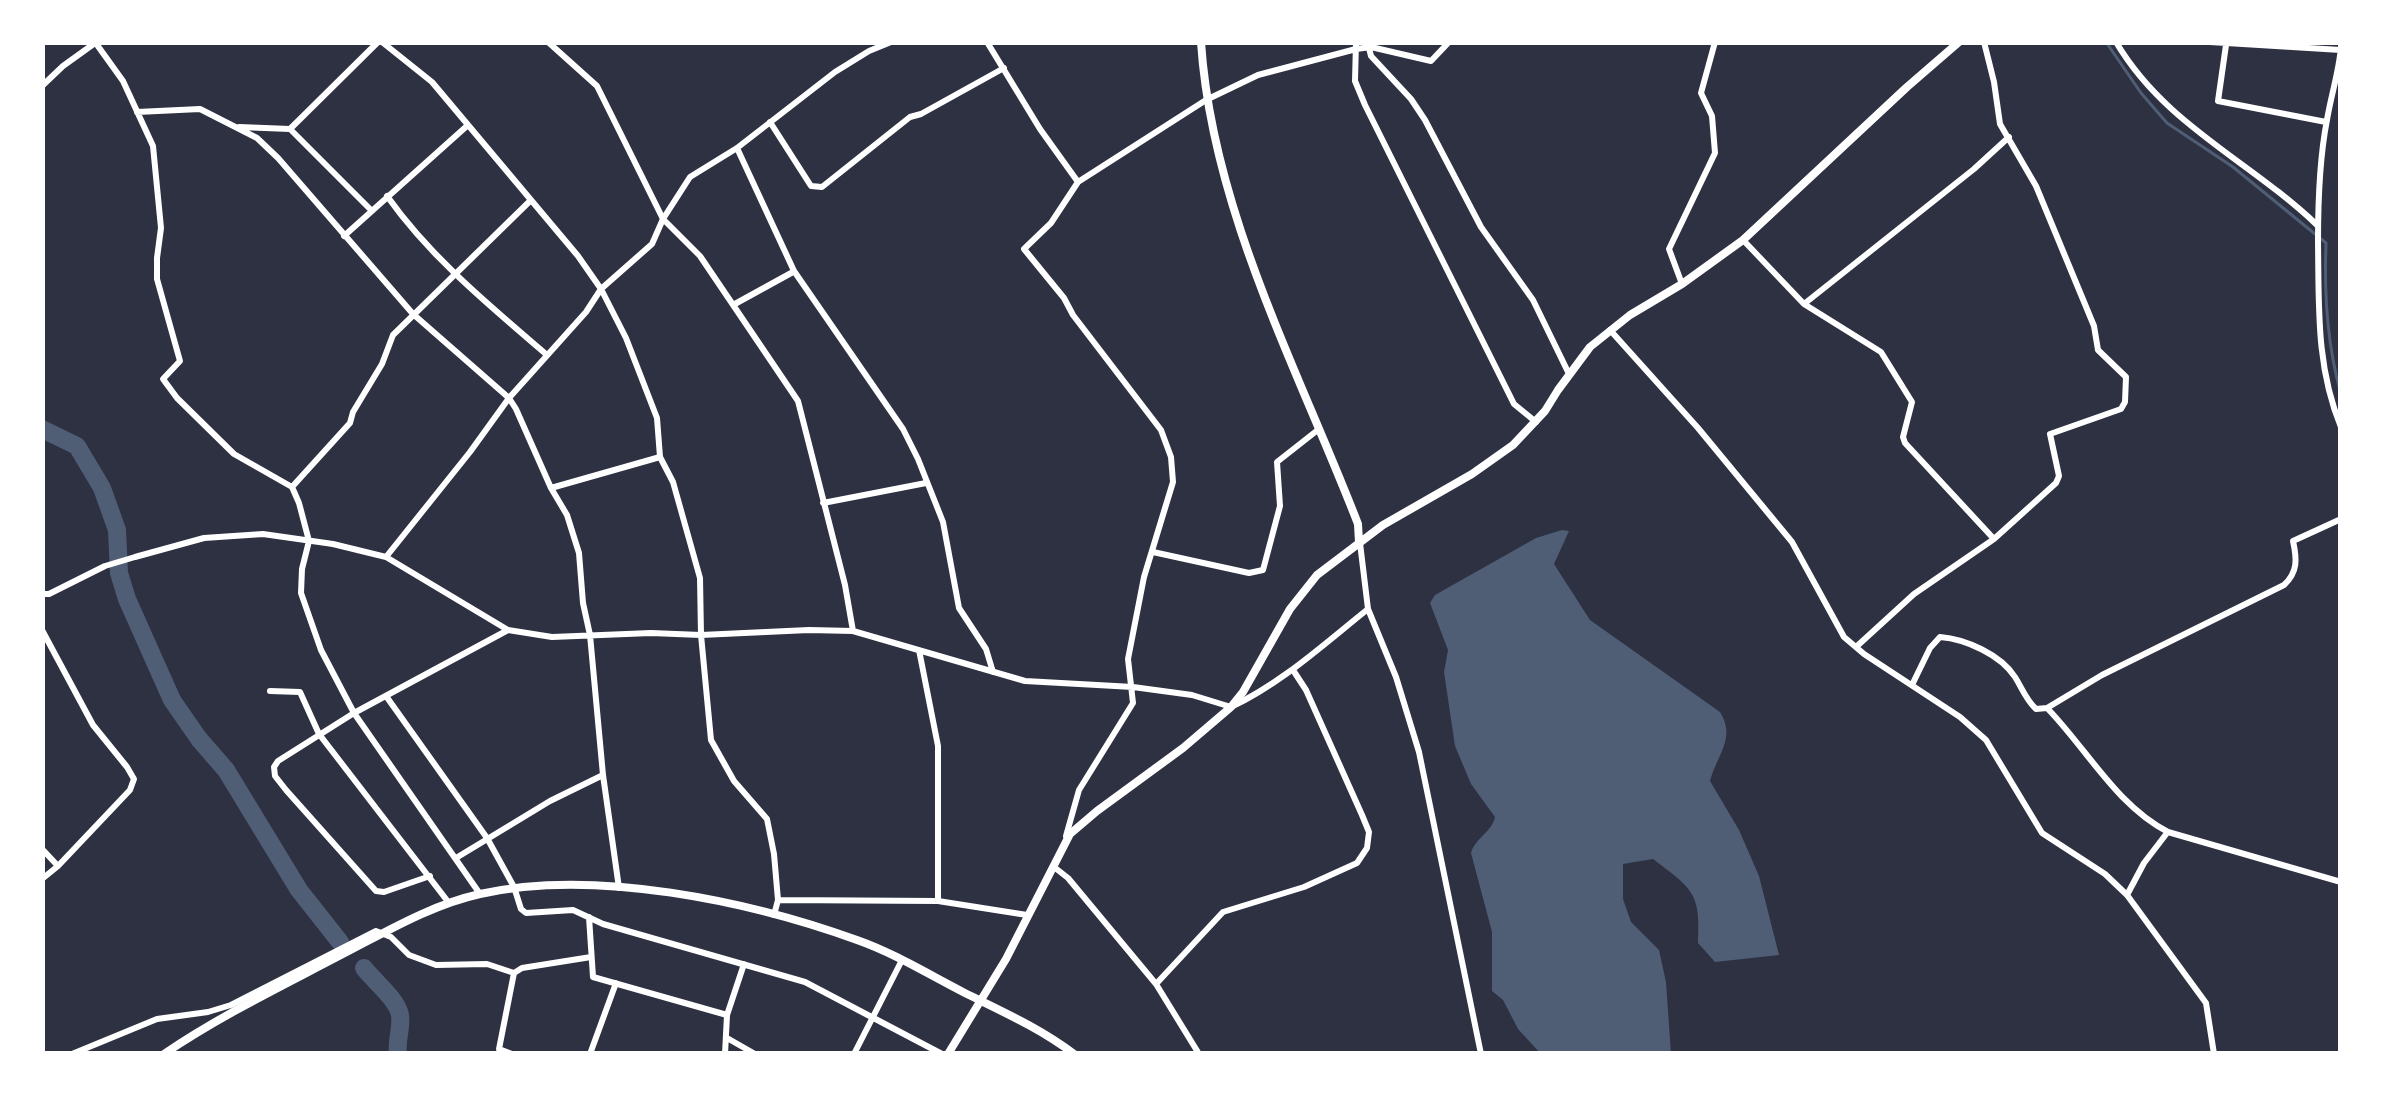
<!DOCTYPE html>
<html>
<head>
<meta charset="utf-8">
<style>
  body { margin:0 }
  #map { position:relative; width:2383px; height:1096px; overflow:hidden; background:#2d3142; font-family:Figtree,sans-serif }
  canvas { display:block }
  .frame { position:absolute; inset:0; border:45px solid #fff; pointer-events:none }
</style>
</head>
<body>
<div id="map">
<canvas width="2383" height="1096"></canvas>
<div class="frame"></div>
</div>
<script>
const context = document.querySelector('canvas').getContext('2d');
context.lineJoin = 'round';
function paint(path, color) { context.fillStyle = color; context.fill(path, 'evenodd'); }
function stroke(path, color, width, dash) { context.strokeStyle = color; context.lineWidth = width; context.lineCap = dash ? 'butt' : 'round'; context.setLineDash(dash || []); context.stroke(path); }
const water = new Path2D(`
  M 1562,530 L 1569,531 L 1554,564 L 1590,620 L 1720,712 C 1736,738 1718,753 1710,781 L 1739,830 L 1759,876 L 1779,955 L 1715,962 L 1698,943 C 1701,892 1692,889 1653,859 L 1623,864 L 1623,899 L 1631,922 L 1659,950 L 1666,982 L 1671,1054 L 1541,1054 L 1518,1029 L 1503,1000 L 1492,991 L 1492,932 L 1471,853 C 1475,838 1492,832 1495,817 L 1471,784 L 1455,746 L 1444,672 L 1448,650 L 1430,603 L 1435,595 L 1536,538 Z`);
const stream = new Path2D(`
  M 2106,42 L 2141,93 L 2167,123 L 2233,167 L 2326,243 C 2324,293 2327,345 2341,394`);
const river = new Path2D(`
  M 42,429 L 77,446 L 102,488 L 117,530 L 119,573 L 127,599 L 172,700 L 199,739 L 226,770 L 299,890 L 340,942
  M 364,968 C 374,981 397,999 400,1015 C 402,1028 396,1040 398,1054`);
const minor = new Path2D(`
  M 95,42 L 123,81 L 153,146 L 161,228 L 157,258 L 157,279 L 180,361 L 163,379 L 177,398 L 234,454 L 292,487
  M 382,42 L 432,82 L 578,256 L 601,289 L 626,338 L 657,418 L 660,457 L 673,482 L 700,578 L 701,635 L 711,740 L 734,781 L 767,819 L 774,854 L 778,900 L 774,915
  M 987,42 L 1040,129 L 1078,182
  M 1356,42 L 1355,81 L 1365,105 L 1514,404 L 1536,422
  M 2116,42 C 2165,125 2249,160 2317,225
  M 2210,42 L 2341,50
  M 2226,45 L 2218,101 L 2326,122
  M 2341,47 C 2339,72 2331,95 2327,120 C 2319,160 2318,203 2318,242 C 2319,306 2316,367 2341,427
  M 1369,48 L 1371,56 L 1411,99 L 1425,120 L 1481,227 L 1533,300 L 1569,374
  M 42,86 L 63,66 L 95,43
  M 137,112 L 200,109 L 257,138 L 278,158 L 413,314 L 509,398 L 516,409 L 551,488 L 567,515 L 579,553 L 583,603 L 590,635 L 603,775 L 619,888
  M 770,122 L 811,186 L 822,187 L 910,117 L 921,114 L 1004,68
  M 239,127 L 290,129 L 371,210
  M 291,128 L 378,42
  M 737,148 L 794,271 L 903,429 L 918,459 L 943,522 L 959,608 L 986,649 L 993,672
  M 387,196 C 431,258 490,306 547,355
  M 663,219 L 700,256 L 798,401 L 845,585 L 853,631
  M 344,236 L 468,125
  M 1744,241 L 1804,304 L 1881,352 L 1912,402 L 1903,437 L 1905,443 L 1994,539
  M 1682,284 L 1669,249 L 1715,153 L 1712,116 L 1701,93 L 1715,42
  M 1804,304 L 1974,169 L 2009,137
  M 733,305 L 793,272
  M 1610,330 L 1698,428 L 1792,542 L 1844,637 L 1864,654 L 1960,717 L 1986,740 L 2042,833 L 2105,874 L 2127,895 L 2206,1003 L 2214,1054
  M 551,488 L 660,457
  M 823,503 L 926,483
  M 1153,552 L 1249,573 L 1263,570 L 1280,506 L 1277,462 L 1319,429
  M 386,557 L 470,452 L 509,398 L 586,312 L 601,289 L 652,244 L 663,219 L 690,177 L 737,148 L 835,72 L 869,51 L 891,42
  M 42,594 L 49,594 L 105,566 L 135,557 L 204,538 L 263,534 L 333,544 L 386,557 L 508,630 L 552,637 L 651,633 L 701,635 L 809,630 L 853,631 L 1025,681 L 1133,687 L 1192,695 L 1231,707 C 1282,683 1324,644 1368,609
  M 42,630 L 93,725 L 127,767 L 134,779 L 130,790 L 58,866 L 42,879
  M 1856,647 L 1914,594 L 1994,539 L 2056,483 L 2059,476 L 2050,434 L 2121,409 L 2125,402 L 2126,377 L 2098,350 L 2094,326 L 2036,186 L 2000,124 L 1994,82 L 1984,42
  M 919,650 L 938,746 L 938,901
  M 1912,685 L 1930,648 L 1940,637 C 1966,639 2001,655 2015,677 C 2022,688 2026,700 2036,709 L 2047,708 C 2087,749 2116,805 2168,832 L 2341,882
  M 270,691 L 300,692 L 319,734 L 449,903
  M 386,696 L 487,838 L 514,887 L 521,909 L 526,913 L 573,910 L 603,924 L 805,982 L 942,1054
  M 2047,708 L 2102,675 L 2284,585 C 2298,572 2297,559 2293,541 L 2341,519
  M 1066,836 L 1079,790 L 1133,703 L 1128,659 L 1144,577 L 1173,482 L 1171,457 L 1161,430 L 1073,315 L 1064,298 L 1024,249 L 1051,223 L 1078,182 L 1206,100 L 1258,75 L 1356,49 L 1371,47 L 1431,61 L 1449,42
  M 42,849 L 58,866
  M 456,858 L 550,801 L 603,775
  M 1054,867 L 1068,878 L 1156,984 L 1199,1054
  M 430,876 L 384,892 L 376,891 L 286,790 L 275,776 L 274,767 L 278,761 L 354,713 L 508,630
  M 480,894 L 354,713 L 321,650 L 301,593 L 302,569 L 309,541 L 299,503 L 292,487 L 350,423 L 353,412 L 382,364 L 393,335 L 530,201
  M 2127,895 L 2144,863 L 2167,833
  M 778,900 L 938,901 L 1027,915
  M 589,917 L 593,977 L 727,1015
  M 1156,984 L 1223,912 L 1304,887 L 1357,863 L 1367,848 L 1369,832 L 1362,815 L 1306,690 L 1293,670
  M 727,1038 L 755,1054
  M 72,1054 L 157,1019 L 208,1012 L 231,1005 L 376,931 L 391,937 L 409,955 L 436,965 L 487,964 L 514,973 L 522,968 L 591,957
  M 512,1054 L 499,1049 L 514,973
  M 590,1054 L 616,983
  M 725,1054 L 727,1015 L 744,964
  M 854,1054 L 902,960`);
const tertiary = new Path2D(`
  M 548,42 L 597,86 L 663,219
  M 1360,543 L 1368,609 L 1396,677 L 1419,752 L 1481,1054`);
const secondary = new Path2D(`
  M 1201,42 C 1212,210 1298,369 1358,524 L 1359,542
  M 164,1054 C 220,1016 280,987 339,956 C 384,933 430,905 480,894 C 594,868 749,901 857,940 C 894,953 928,974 963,992 C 1001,1011 1040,1028 1074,1054
  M 948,1054 L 1006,959 L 1070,834 L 1097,811 L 1183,748 L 1231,707 L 1243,692 L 1290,609 L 1317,575 L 1383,525 L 1472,474 L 1513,445 L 1545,411 L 1558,390 L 1590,347 L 1630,315 L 1682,284 L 1743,240 L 1907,87 L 1959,42`);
paint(water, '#4f5d75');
stroke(stream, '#4f5d75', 3);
stroke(river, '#4f5d75', 18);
stroke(minor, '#fff', 6);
stroke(tertiary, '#fff', 6);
stroke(secondary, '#fff', 8);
</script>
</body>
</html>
